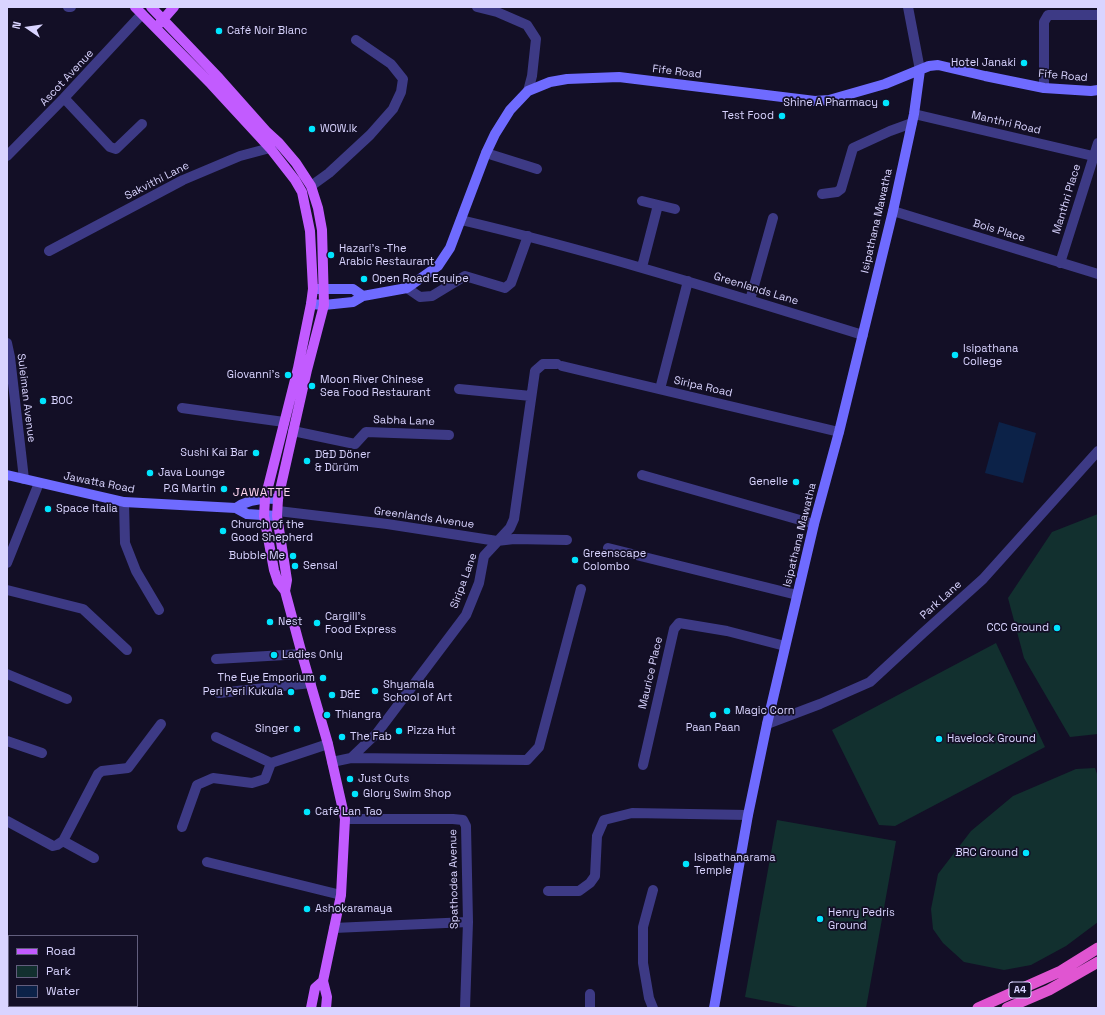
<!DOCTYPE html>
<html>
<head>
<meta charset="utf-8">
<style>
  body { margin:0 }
  #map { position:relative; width:1105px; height:1015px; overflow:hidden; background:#130f26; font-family:"Space Grotesk",sans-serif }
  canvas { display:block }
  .frame { position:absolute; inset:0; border:8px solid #d9d4ff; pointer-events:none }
  .legend { position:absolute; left:8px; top:935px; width:130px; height:72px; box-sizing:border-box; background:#130f26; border:1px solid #625e7d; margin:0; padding:5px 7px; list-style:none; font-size:12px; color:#d9d4ff }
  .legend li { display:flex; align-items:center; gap:8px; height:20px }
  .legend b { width:20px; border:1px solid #625e7d }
  .north { position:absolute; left:8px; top:8px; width:40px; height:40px; -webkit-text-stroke:3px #130f26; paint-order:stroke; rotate:283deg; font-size:11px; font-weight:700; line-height:16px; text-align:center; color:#d9d4ff }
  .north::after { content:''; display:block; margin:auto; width:14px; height:18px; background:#d9d4ff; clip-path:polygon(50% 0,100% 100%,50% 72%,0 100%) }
</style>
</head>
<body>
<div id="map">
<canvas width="1105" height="1015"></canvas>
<div class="frame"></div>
<ul class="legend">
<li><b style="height:5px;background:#c25bff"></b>Road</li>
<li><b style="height:11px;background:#12302f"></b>Park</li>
<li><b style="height:11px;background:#0c2248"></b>Water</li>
</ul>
<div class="north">N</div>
</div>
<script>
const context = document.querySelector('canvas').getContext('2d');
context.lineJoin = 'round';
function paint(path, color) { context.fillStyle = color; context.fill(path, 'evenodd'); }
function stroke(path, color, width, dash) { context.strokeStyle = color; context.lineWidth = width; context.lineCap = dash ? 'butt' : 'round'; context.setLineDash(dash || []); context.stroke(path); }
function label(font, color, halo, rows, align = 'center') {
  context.font = font + ' "Space Grotesk",sans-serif'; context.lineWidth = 3.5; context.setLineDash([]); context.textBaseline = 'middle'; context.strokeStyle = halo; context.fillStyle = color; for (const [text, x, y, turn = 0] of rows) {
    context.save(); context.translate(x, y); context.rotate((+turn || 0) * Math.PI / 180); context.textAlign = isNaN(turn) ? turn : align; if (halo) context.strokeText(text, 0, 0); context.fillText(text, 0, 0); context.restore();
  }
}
const green = new Path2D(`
  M 1098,514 L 1098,734 L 1070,737 L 1024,658 L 1008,598 L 1052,532 Z
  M 996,643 L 1045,747 L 895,826 L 879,825 L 832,730 Z
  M 1095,768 L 1098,777 L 1098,922 L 1066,946 L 1031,965 L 1004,970 L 964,962 L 943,943 L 933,929 L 931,909 L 938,874 L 971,831 L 1013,796 L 1076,769 Z
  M 777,820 L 896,841 L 866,1008 L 803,1008 L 745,997 Z`);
const water = new Path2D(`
  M 999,422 L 1036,433 L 1023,483 L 985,473 Z`);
const minor = new Path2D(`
  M 68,7 L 71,7
  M 477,7 L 497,12 L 527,25 L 536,39 L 532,76 L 528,91
  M 908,7 L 920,70
  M 1044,88 L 1044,22 L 1048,15 L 1098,15
  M 64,98 L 110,147 L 116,149 L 142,124
  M 914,114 L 1093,156
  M 486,153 L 537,169
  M 7,156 L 64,98 L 142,14
  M 311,186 L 329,173 L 370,135 L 393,109 L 401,92 L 403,79 L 391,64 L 356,40
  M 822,194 L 837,192 L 841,189 L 853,148 L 890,131 L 912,123
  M 642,201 L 675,209
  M 893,211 L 1098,274
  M 461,220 C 597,252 730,294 863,335
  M 49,251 L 183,180 L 240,156 L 270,148 L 277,144
  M 1060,263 L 1098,143
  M 642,267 L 658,205
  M 407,288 L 420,297 L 432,296 L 465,276 L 505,288 L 511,283 L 528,236
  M 750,300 L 773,218
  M 7,343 L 10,357 L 24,479
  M 562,366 L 839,432
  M 459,389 L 531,396
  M 660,389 L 688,281
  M 182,408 L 284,422
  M 293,431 L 355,444 L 366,432 L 449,435
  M 642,475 L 814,524
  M 124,502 L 125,543 L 136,571 L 159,610
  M 278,511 L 387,524 L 497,541 L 514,539 L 567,540
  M 608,548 L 797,595
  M 7,563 L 39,483
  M 7,590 L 83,609 L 127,650
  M 216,659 L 302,654
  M 7,674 L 67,699
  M 219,693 L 311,683
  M 767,724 L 820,704 L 870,682 L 923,633 L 983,579 L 1098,451
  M 216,737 L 271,763
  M 7,741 L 42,753
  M 351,758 L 527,760 L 539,747 L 581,589
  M 332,762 L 351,758 L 377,733 L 466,615 L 479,583 L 484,556 L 510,528 L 514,519 L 535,371 L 543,364 L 557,364
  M 643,765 L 674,629 L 679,623 L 727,631 L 785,646
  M 345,819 L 453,819 L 463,820 L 466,826 L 468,922 L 465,1008
  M 7,821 L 53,846 L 57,845 L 63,841 L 98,774 L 102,771 L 128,768 L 161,724
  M 182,827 L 197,785 L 213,778 L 252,783 L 265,779 L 271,763 L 328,744
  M 63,841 L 94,858
  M 207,862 L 341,895
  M 548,891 L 579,891 L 590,883 L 595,876 L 597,836 L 604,820 L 632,813 L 748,815
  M 334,928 L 468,922
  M 7,965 L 9,965
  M 89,1006 L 89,1008
  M 590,1008 L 590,994
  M 653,1008 L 649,998 L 643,963 L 643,927 L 653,890`);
const secondary = new Path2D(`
  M 315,289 L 353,289 L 363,296
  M 311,304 L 324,305 L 353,302 L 363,296 L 407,288 L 438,266 L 450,248 L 486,153 L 495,134 L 510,110 L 528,91 L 550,82 L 567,79 L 619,77 L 815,101 L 829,100 L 885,84 L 929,66 L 938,65 L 985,76 L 1044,88 L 1091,91 L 1098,90
  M 7,475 L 124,502 L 236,508 L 247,514 L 277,516
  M 236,508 C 248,499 263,498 278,499
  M 714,1008 L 748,815 L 767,724 L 814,524 L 839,432 L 893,211 L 914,114 L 920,70`);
const primary = new Path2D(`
  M 135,7 L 211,84 L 270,148 L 295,180 L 302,192 L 310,231 L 313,289 L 311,304 L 298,368 L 265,499 L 264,516 L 274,570 L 278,582 L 285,591
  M 151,7 L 219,78 L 267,132 L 279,143 L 296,163 L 311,186 L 318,208 L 322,230 L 324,305 L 307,370 L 278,499 L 277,516 L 287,580 L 285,591 L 303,658 L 328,744 L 345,819 L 341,895 L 323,981 L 327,997 L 326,1008
  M 160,23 L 174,7
  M 311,1008 L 315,988 L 323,981`);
const trunk = new Path2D(`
  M 978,1008 L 1061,971 L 1098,948
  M 1007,1008 L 1049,990 L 1098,962`);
const markers = [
  [219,31,4,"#00e5ff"],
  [1024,63,4,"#00e5ff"],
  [886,103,4,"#00e5ff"],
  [782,116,4,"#00e5ff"],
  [312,129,4,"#00e5ff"],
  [331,255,4,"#00e5ff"],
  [364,279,4,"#00e5ff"],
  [955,355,4,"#00e5ff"],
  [288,375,4,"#00e5ff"],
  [312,386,4,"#00e5ff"],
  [43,401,4,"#00e5ff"],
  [256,453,4,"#00e5ff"],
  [307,461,4,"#00e5ff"],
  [150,473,4,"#00e5ff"],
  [796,482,4,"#00e5ff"],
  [224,489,4,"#00e5ff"],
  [48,509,4,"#00e5ff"],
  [223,531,4,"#00e5ff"],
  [293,556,4,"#00e5ff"],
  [575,560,4,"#00e5ff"],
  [295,566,4,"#00e5ff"],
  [270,622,4,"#00e5ff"],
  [317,623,4,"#00e5ff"],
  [1057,628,4,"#00e5ff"],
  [274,655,4,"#00e5ff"],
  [323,678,4,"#00e5ff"],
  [375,691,4,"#00e5ff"],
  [291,692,4,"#00e5ff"],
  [332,695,4,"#00e5ff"],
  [727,711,4,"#00e5ff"],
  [327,715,4,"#00e5ff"],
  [713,715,4,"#00e5ff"],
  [297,729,4,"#00e5ff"],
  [399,731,4,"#00e5ff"],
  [342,737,4,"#00e5ff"],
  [939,739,4,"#00e5ff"],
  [350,779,4,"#00e5ff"],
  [355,794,4,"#00e5ff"],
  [307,812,4,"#00e5ff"],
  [1026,853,4,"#00e5ff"],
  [686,864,4,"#00e5ff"],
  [307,909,4,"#00e5ff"],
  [820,919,4,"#00e5ff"]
];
const shields = [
  [1020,990,22]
];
const shieldNames = [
  ["A4",1020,990]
];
const poiNames = [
  ["Café Noir Blanc",227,31],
  ["Hotel Janaki",1016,63,"right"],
  ["Shine A Pharmacy",878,103,"right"],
  ["Test Food",774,116,"right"],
  ["WOW.lk",320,129],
  ["Hazari's -The",339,249],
  ["Arabic Restaurant",339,262],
  ["Open Road Equipe",372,279],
  ["Isipathana",963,349],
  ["College",963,362],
  ["Giovanni's",280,375,"right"],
  ["Moon River Chinese",320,380],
  ["Sea Food Restaurant",320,393],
  ["BOC",51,401],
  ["Sushi Kai Bar",248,453,"right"],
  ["D&D Döner",315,455],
  ["& Dürüm",315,468],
  ["Java Lounge",158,473],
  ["Genelle",788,482,"right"],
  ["P.G Martin",216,489,"right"],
  ["Space Italia",56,509],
  ["Church of the",231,525],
  ["Good Shepherd",231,538],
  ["Greenscape",583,554],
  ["Colombo",583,567],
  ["Bubble Me",285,556,"right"],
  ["Sensal",303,566],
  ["Cargill's",325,617],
  ["Food Express",325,630],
  ["Nest",278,622],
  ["CCC Ground",1049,628,"right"],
  ["Ladies Only",282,655],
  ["The Eye Emporium",315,678,"right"],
  ["Shyamala",383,685],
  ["School of Art",383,698],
  ["Peri Peri Kukula",283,692,"right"],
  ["D&E",340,695],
  ["Magic Corn",735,711],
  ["Thiangra",335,715],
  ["Paan Paan",713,728,"center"],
  ["Singer",289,729,"right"],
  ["Pizza Hut",407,731],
  ["The Fab",350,737],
  ["Havelock Ground",947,739],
  ["Just Cuts",358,779],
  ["Glory Swim Shop",363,794],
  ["Café Lan Tao",315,812],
  ["BRC Ground",1018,853,"right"],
  ["Isipathanarama",694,858],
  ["Temple",694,871],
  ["Ashokaramaya",315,909],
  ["Henry Pedris",828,913],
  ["Ground",828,926]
];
const streetNames = [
  ["Fife Road",677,72,7],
  ["Fife Road",1063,76,5],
  ["Ascot Avenue",67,78,-47],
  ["Manthri Road",1006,123,13],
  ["Sakvithi Lane",157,181,-27],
  ["Manthri Place",1067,199,-73],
  ["Isipathana Mawatha",877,221,-77],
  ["Bois Place",999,231,17],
  ["Greenlands Lane",756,289,17],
  ["Siripa Road",703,387,13],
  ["Suleiman Avenue",26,398,83],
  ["Sabha Lane",404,421,2],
  ["Jawatta Road",99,483,11],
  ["Greenlands Avenue",424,518,8],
  ["Isipathana Mawatha",800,535,-76],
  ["Siripa Lane",464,581,-70],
  ["Park Lane",941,600,-42],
  ["Maurice Place",651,673,-77],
  ["Spathodea Avenue",454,879,-91]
];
const neighbourhoodNames = [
  ["JAWATTE",262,493]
];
paint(green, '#12302f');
paint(water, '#0c2248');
stroke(minor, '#3d3a85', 10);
stroke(secondary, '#6f6bff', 10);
stroke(primary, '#c25bff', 10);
stroke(trunk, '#e055d1', 11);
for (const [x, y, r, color] of markers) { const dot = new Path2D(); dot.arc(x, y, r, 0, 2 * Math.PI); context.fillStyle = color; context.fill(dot); stroke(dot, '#130f26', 1.5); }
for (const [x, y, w] of shields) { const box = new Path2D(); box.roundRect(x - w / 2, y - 8, w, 16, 3); context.fillStyle = '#130f26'; context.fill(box); stroke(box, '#d9d4ff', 1); }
label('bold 10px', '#d9d4ff', null, shieldNames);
label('11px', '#d9d4ff', '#130f26', poiNames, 'left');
label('11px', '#d9d4ff', '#130f26', streetNames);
context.letterSpacing = '1px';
label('12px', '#ffd6f0', '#130f26', neighbourhoodNames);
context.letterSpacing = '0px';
</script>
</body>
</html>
